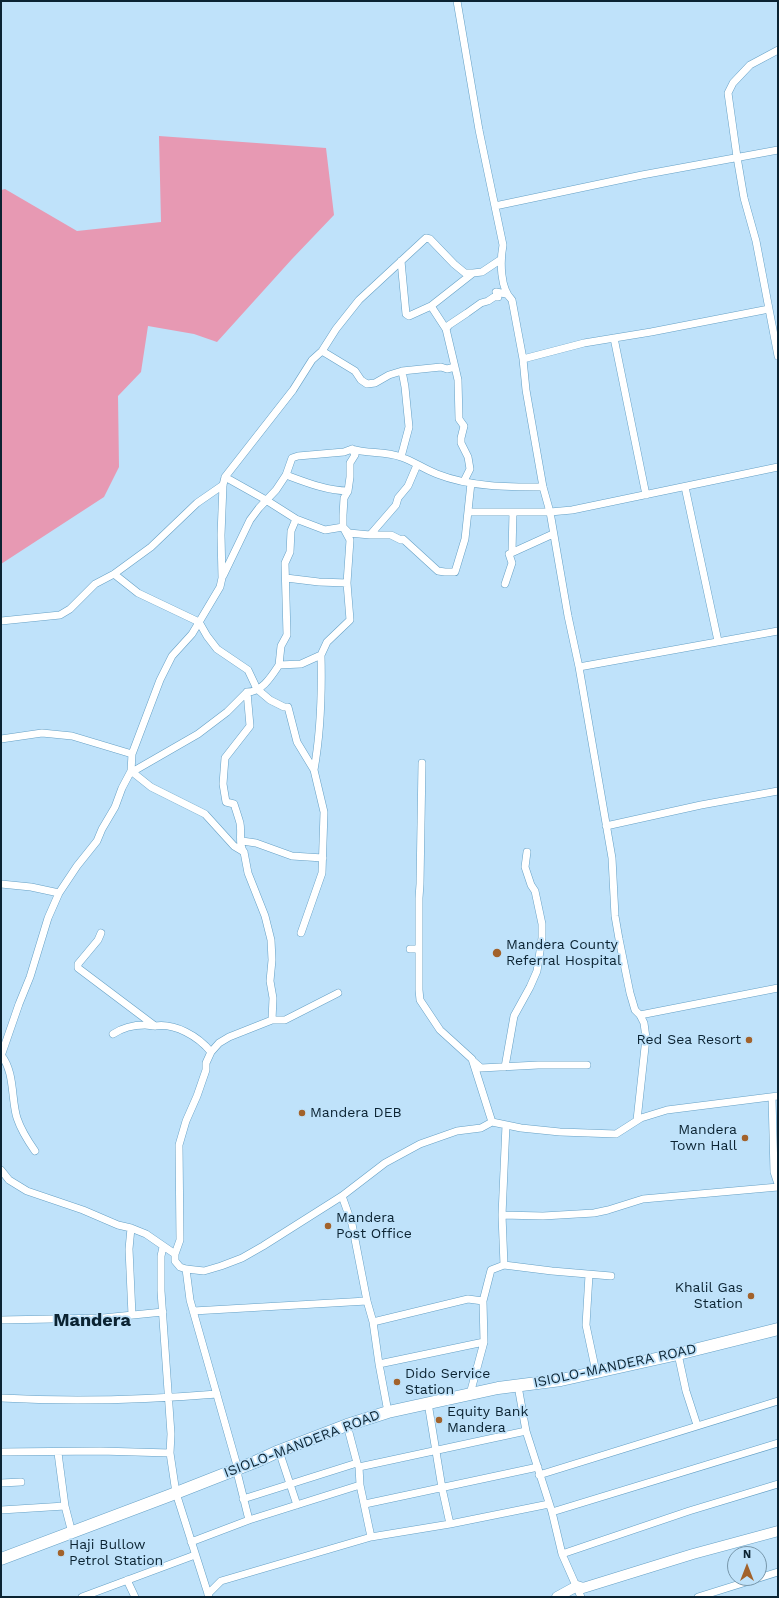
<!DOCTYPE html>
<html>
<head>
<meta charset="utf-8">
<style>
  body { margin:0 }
  #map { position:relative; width:779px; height:1598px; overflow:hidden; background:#bfe2fa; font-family:"Work Sans",sans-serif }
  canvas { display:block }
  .frame { position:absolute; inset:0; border:2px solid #0b2332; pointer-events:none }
  .north { position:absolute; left:727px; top:1546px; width:40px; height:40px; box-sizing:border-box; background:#bfe2fa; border:1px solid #7796aa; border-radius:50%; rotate:0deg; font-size:11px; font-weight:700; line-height:16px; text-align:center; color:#0b2332 }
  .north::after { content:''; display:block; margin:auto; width:14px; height:18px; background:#a2622b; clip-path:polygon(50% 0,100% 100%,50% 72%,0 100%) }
</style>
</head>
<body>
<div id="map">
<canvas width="779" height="1598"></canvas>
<div class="frame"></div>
<div class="north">N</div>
</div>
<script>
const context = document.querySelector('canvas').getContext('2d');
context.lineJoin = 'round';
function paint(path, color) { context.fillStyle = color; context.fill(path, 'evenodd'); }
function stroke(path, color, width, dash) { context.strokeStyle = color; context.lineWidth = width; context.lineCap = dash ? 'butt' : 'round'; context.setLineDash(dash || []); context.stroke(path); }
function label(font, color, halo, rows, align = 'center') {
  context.font = font + ' "Work Sans",sans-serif'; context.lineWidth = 3.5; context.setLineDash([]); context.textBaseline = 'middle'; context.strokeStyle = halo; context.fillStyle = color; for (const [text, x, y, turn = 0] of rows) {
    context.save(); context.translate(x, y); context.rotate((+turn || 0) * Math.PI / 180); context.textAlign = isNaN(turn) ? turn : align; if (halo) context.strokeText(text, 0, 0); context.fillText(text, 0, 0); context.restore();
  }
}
const green = new Path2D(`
  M 159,136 L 326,148 L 334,215 L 292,259 L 217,342 L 194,334 L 148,326 L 141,372 L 118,396 L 119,467 L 104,497 L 1,564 L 1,190 L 5,189 L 77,231 L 161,222 Z`);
const minor = new Path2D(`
  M 457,1 L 479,130 L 503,245 C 500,261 500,289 512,300 L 523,359 L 526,390 L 543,487 L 550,512 L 568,616 L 579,667 L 612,858 L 615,916 L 619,939 L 630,993 L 635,1010 L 640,1015 L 644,1023 L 646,1038 L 637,1120
  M 778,50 L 750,65 L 733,83 L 728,93 L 737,157 L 744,198 L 756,241 L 778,356
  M 495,206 L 642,175 L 778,150
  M 401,261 L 406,314 L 409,316 L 431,306
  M 446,329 L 449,325 L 467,313 L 481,303 L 488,301 L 494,297 L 498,297 L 496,292 L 506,294
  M 614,338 L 646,495
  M 322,351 L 355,371 L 361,380 L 367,384 L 375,383 L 389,375 L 402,371 L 441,367 L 447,369 L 455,367 L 458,380 L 459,419 L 464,426 L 461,438 L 461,443 L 468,457 L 470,469 L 464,481
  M 523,359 L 584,343 L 651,332 L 769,309
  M 455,367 L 446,329 L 431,306 L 473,273 L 482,272 L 500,260
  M 401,457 L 409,427 L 405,387 L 402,371
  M 286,475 C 305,482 327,491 348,491
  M 225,477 L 266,500 L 296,519 L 325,530 L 343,527 L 349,533 L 370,535 L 396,505 L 398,498 L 408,486 L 417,465
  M 685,487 L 718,641
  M 468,512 L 550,512 L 572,510 L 778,467
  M 370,535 L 391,535 L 401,540 L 403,539 L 438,571 L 445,572 L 455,572 L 465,539 L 471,483
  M 512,552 L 513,512
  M 114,574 L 138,593 L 199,622 L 207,636 L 217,649 L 248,670 L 257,689 L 270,700 L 284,707 L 288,707 L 297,742 L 314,770 L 324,812 L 322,873 L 301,933
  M 223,576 L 250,520 L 259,508 L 276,490 L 286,475 L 292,458 L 298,456 L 344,452 L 352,449 C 368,454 385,451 401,457 C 413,461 424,469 437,474 C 470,487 508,487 543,487
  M 286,578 L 319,582 L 347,583
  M 505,584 L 512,563 L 509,554 L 553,534
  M 1,621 L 60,615 L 70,609 L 95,584 L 114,574 L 151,547 L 197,503 L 223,485
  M 279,665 L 281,646 L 287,635 L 285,563 L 290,552 L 291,531 L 296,519
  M 579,667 L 778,631
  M 1,739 L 42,733 L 72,736 L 132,754
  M 422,763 L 420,884 L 419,898 L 419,990 L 420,1000 L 440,1030 L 472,1059 L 492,1122
  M 314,770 C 321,731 322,694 321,655
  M 131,771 L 151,787 L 205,814 L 234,846 L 244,852 L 248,873 L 265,916 L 271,940 L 272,960 L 270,981 L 273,998 L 272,1020
  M 132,772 L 198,734 L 227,712 L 247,692 C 262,692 271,677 279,665 L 301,664 L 321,655 L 327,642 L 350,620 L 347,583 L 350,540 L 343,527 L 343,515 L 344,498 L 348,491 L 350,477 L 350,463 L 355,455 L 352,449
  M 606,826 L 701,805 L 778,791
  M 242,841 L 256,843 L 292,856 L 323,858
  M 244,852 C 238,845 242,832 240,823 C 238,816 236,810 234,804 L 226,802 L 223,784 L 225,758 L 250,726 L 247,692
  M 1,884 L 31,887 L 59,893
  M 101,933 L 98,940 L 78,964 L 78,968 L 155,1026
  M 410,949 L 419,949
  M 640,1015 L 778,988
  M 113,1034 C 122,1028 134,1025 145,1025 C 148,1025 152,1026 155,1026 C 175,1023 198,1036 211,1052
  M 1,1055 C 15,1072 11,1099 17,1118 C 21,1130 28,1141 35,1151
  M 1,1056 L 19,1004 L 30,977 L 48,918 L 59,893 L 77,866 L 97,841 L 102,829 L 115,807 L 122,788 L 131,771 L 132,754 L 160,680 L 172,656 L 192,634 L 220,587 L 222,578 L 221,535 L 223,485 L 225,477 L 293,390 L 312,360 L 322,351 L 336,329 L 359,300 L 426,238 L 430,239 L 454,264 L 465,273 L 473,273
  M 473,1061 L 481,1068 L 538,1065 L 587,1065
  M 505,1067 L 514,1016 L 530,987 L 537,971 L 542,938 L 542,924 L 535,891 L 531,885 L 525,867 L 527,852
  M 772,1097 L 774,1172 L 778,1184
  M 1,1170 L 9,1180 L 27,1191 L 83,1210 L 118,1225 L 131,1228 L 146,1234 L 175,1254 L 175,1261 L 180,1267 L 186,1269 L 204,1271 L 221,1266 L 242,1258 L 263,1246 L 342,1196 L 385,1163 L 420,1144 L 457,1131 L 481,1128 L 492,1122 L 521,1128 L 560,1132 L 616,1134 L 641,1118 L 667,1110 L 778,1096
  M 342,1196 L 352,1224 L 367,1301 L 373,1322 L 379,1364 L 388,1412
  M 502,1215 L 543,1216 L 594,1213 L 608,1210 L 643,1199 L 778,1187
  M 131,1228 L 129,1249 L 132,1315
  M 163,1247 L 161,1256 L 161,1291 L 171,1434 L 170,1453 L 176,1493 L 209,1597
  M 175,1254 L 180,1240 L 179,1145 L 186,1121 L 197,1096 L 206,1070 L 206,1063 L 211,1052 L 219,1043 L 229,1037 L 272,1020 L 285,1020 L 338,993
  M 504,1265 L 552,1271 L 611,1276
  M 186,1269 L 190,1300 L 238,1469 L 238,1476 L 249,1520
  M 589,1275 L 586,1325 L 596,1372
  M 193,1311 L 367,1301
  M 1,1320 L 103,1318 L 163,1312
  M 373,1322 L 468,1299 L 483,1301
  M 678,1354 L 686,1391 L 697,1425
  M 379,1364 L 484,1342
  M 518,1386 L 526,1431 L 552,1512 L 562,1554 L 581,1597
  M 470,1394 L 484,1342 L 483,1301 L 491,1270 L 504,1265 L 502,1215 L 506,1125
  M 1,1398 C 73,1402 145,1400 217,1394
  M 428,1403 L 442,1488 L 450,1524
  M 347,1425 L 357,1463 L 359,1467 L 360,1485 L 371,1537
  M 279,1451 L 297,1505
  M 1,1452 L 100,1451 L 170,1453
  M 58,1453 L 65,1506 L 72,1533
  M 359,1467 L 526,1431
  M 539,1475 L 778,1401
  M 1,1483 L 21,1482
  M 243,1499 L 357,1463
  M 365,1504 L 538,1467
  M 1,1510 L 65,1506
  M 552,1512 L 778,1443
  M 191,1542 L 249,1520 L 360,1485
  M 562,1554 L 689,1511 L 778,1484
  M 127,1580 L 135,1597
  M 208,1594 L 221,1581 L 371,1537 L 450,1524 L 549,1504
  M 82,1597 L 195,1555
  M 698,1597 L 778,1572`);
const secondary = new Path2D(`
  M 557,1597 L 577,1586 L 583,1588 L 693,1554 L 778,1531`);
const trunk = new Path2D(`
  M 1,1559 L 176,1493 L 255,1462 L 279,1451 L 347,1425 L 388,1412 L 498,1388 L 561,1380 L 678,1354 L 778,1329`);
const markers = [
  [497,953,5,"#a2622b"],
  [749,1040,4,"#a2622b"],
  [302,1113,4,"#a2622b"],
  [745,1138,4,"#a2622b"],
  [328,1226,4,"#a2622b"],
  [751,1296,4,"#a2622b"],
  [397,1382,4,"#a2622b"],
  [439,1420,4,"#a2622b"],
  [61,1553,4,"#a2622b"]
];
const poiNames = [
  ["Mandera County",506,945],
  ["Referral Hospital",506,961],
  ["Red Sea Resort",741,1040,"right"],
  ["Mandera DEB",310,1113],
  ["Mandera",737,1130,"right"],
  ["Town Hall",737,1146,"right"],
  ["Mandera",336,1218],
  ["Post Office",336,1234],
  ["Khalil Gas",743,1288,"right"],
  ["Station",743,1304,"right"],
  ["Dido Service",405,1374],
  ["Station",405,1390],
  ["Equity Bank",447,1412],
  ["Mandera",447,1428],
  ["Haji Bullow",69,1545],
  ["Petrol Station",69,1561]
];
const streetNames = [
  ["ISIOLO-MANDERA ROAD",615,1366,-12],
  ["ISIOLO-MANDERA ROAD",302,1444,-21]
];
const districtNames = [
  ["Mandera",92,1321]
];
paint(green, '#e799b3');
stroke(minor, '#65a0c5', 8);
stroke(secondary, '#65a0c5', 11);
stroke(trunk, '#65a0c5', 13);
stroke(minor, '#fff', 7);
stroke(secondary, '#fff', 10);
stroke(trunk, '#fff', 12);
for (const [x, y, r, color] of markers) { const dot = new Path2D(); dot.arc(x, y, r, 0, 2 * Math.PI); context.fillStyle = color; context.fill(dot); stroke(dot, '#bfe2fa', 1.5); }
label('14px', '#0b2332', '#bfe2fa', poiNames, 'left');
label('14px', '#0b2332', '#bfe2fa', streetNames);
label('bold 18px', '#0b2332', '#bfe2fa', districtNames);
</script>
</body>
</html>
